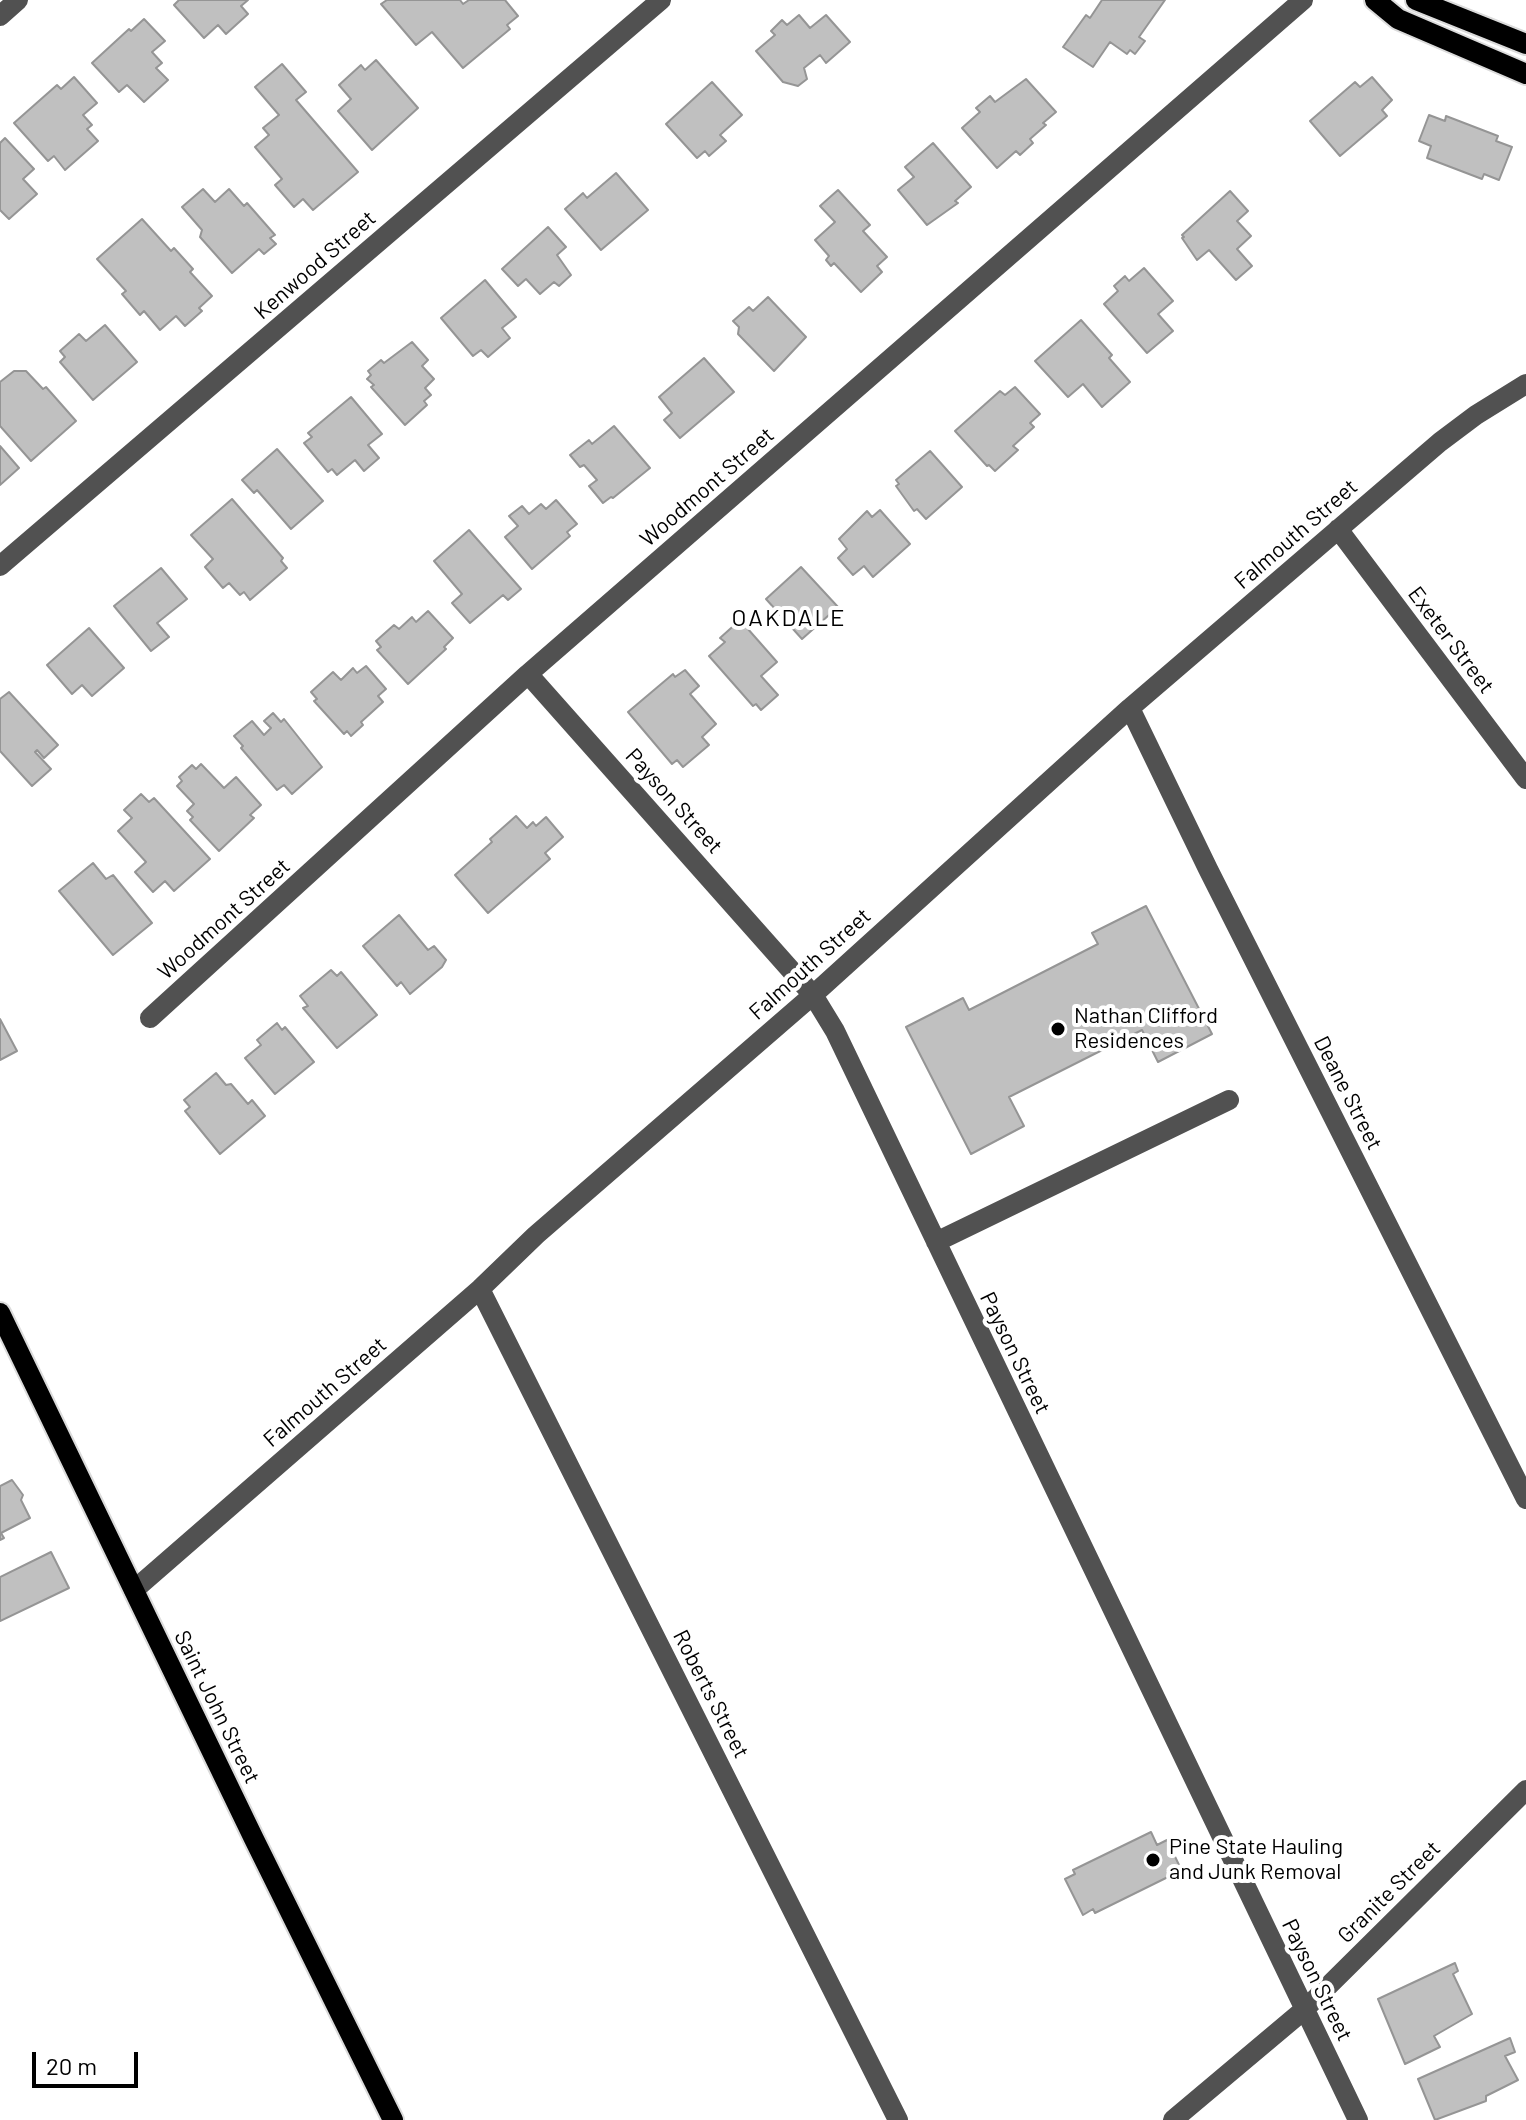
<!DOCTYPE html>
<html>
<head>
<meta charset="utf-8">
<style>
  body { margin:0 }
  #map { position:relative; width:1526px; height:2120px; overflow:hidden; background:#fff; font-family:Barlow,sans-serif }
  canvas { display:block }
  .scale { position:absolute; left:32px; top:2052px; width:106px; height:36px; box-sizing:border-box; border:4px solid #000; border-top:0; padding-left:10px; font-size:24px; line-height:28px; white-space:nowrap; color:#000; -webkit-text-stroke:6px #fff; paint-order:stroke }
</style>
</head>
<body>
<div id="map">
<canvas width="1526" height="2120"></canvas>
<div class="scale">20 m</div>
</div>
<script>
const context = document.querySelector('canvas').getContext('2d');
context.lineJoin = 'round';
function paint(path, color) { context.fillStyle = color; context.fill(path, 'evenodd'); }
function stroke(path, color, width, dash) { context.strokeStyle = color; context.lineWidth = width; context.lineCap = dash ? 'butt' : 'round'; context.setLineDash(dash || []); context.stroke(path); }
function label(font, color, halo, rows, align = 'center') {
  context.font = font + ' Barlow,sans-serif'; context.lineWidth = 8; context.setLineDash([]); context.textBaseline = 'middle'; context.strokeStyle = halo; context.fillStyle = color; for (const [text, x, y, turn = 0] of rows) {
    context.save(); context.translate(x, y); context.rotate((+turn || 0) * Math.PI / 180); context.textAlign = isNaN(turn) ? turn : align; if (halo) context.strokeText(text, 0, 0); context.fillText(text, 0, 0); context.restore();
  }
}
const building = new Path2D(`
  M 179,0 L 248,0 L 241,6 L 248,14 L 226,34 L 218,25 L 204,38 L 174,5 Z
  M 387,0 L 460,0 L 463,4 L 469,0 L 505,0 L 518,16 L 507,25 L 510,29 L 463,68 L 432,32 L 416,45 L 381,4 Z
  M 1102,0 L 1165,0 L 1139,37 L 1145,41 L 1135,54 L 1130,50 L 1127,54 L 1110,42 L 1093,67 L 1063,47 L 1086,15 L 1090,18 Z
  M 799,15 L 810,28 L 826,15 L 850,42 L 826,63 L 820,55 L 804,68 L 807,79 L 798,86 L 783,82 L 756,51 L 775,35 L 771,31 L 782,20 L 787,25 Z
  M 144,19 L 165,41 L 152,52 L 162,63 L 156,68 L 168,80 L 144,102 L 127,85 L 119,92 L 92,63 L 129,29 L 131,31 Z
  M 376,60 L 418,108 L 372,150 L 338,111 L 351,99 L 339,85 L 361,65 L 365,70 Z
  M 282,64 L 306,92 L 296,100 L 358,172 L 313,210 L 303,199 L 294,207 L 275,185 L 282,179 L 255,147 L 269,135 L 263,128 L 279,115 L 255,87 Z
  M 74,77 L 97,103 L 83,115 L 92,125 L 87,129 L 98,141 L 65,170 L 54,156 L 48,161 L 14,123 L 57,85 L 61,89 Z
  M 1372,77 L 1392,100 L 1382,110 L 1387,116 L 1340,156 L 1310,121 L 1355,82 L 1360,87 Z
  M 1026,79 L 1056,112 L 1043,123 L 1046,125 L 1030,139 L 1033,143 L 1020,155 L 1016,151 L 997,168 L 962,128 L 980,112 L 976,108 L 990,96 L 995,102 Z
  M 712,82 L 742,115 L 720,135 L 726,141 L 709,156 L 705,151 L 697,158 L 666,124 Z
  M 1429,115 L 1445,121 L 1446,116 L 1498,136 L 1496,141 L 1512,147 L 1499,180 L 1484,174 L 1482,179 L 1427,158 L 1431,146 L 1419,141 Z
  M 5,138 L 34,169 L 23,179 L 37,194 L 9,219 L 0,210 L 0,143 Z
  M 933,143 L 971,187 L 955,201 L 958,203 L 927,225 L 898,190 L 914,177 L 905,167 Z
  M 616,173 L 648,210 L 601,250 L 565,209 L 583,193 L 587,198 Z
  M 203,189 L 215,202 L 229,189 L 244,206 L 247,203 L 275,235 L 270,238 L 276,244 L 264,254 L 259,249 L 232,273 L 200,237 L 202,230 L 182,207 Z
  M 838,190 L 870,225 L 863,231 L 887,257 L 877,266 L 882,272 L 861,292 L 834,263 L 831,266 L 826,260 L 829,256 L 815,240 L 835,222 L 820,206 Z
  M 1230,191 L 1248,211 L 1237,221 L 1251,236 L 1237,249 L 1252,266 L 1236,280 L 1209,250 L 1197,260 L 1182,238 L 1184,237 L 1182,235 Z
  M 142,219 L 171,251 L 174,248 L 193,269 L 190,272 L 212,296 L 199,308 L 202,311 L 185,326 L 176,316 L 160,330 L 144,311 L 140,315 L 122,294 L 126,291 L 97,259 Z
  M 548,227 L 566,247 L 557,255 L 571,275 L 559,286 L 554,282 L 540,294 L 526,279 L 518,286 L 502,269 Z
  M 1144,268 L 1173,301 L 1158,314 L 1173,331 L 1147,353 L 1104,304 L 1118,291 L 1114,286 L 1125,276 L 1129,281 Z
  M 485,280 L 516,317 L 502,328 L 510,338 L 488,357 L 481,350 L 473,356 L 441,318 Z
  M 768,297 L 806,337 L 774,371 L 738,334 L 739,327 L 733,321 L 749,307 L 753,311 Z
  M 1081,320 L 1112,355 L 1109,358 L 1130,382 L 1102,407 L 1083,384 L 1068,397 L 1035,361 Z
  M 105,325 L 137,362 L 93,400 L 60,362 L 65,357 L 60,351 L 79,334 L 86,341 Z
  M 412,342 L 428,360 L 422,366 L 434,379 L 425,388 L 431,395 L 424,401 L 427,405 L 405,425 L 371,387 L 374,385 L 367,379 L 371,375 L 368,371 L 381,360 L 384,363 Z
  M 704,358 L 734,392 L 680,438 L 664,420 L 672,413 L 659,397 Z
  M 14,371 L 26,371 L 43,389 L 46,387 L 76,421 L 31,461 L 0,426 L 0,382 Z
  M 1015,387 L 1040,414 L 1030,423 L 1034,427 L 1013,446 L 1018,450 L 995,471 L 989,465 L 987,466 L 955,431 L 1000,391 L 1005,395 Z
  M 351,397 L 382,434 L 368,445 L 379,458 L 364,471 L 355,460 L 337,475 L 332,469 L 328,472 L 304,443 L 312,437 L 308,433 Z
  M 614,426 L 650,468 L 613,498 L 611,497 L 603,503 L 589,486 L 597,480 L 584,465 L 580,467 L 570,455 L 589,440 L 592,444 Z
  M 0,446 L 19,468 L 0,485 Z
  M 277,449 L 323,501 L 291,529 L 257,490 L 254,493 L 242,480 Z
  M 930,451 L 962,487 L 926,519 L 917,509 L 914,511 L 896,486 L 899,484 L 896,480 Z
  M 232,499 L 283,558 L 281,561 L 287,568 L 250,600 L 244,592 L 240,595 L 229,583 L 223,588 L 205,567 L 213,559 L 191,535 Z
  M 556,500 L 577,524 L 567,532 L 570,536 L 532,569 L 505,537 L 518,526 L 509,516 L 522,506 L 529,514 L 541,504 L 546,509 Z
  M 880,510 L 910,544 L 873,577 L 864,566 L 853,575 L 838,558 L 847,549 L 839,539 L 867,511 L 872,517 Z
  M 469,530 L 521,589 L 508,600 L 503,595 L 470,623 L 452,603 L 462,594 L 434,561 Z
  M 801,567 L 838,607 L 802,639 L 766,599 Z
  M 161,568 L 187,599 L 157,623 L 169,637 L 151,651 L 114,606 Z
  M 428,611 L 453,638 L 444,647 L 446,649 L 408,684 L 377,650 L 381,647 L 376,641 L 394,625 L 399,629 L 412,617 L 416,622 Z
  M 740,620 L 777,662 L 761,676 L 778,695 L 761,710 L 756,704 L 753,706 L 709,656 L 725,642 L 720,638 Z
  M 89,628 L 124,668 L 92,696 L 82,685 L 72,694 L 47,665 Z
  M 366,666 L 386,689 L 378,696 L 383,702 L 361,722 L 363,725 L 351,736 L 347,731 L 344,734 L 314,701 L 317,699 L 311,692 L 333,672 L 341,680 L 353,668 L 357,673 Z
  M 685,670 L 699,686 L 690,694 L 716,724 L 702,737 L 709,745 L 683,767 L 677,760 L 672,764 L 628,712 L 673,674 L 675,677 Z
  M 9,692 L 58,745 L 44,758 L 37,750 L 35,752 L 51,769 L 32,786 L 0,751 L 0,699 Z
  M 273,713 L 281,722 L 284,719 L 322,767 L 292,794 L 284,785 L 277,790 L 241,748 L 243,746 L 234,736 L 252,721 L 264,735 L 271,728 L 264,721 Z
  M 201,764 L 224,788 L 236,777 L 261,805 L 250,815 L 254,818 L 219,851 L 190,820 L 193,817 L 187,811 L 194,804 L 177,786 L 182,781 L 179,777 L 192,765 L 196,769 Z
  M 141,794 L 149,802 L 154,798 L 210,859 L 174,891 L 165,881 L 153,892 L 135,872 L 146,862 L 118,831 L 132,818 L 124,810 Z
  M 516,816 L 527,828 L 533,822 L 536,826 L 546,817 L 563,837 L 545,853 L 550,859 L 488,913 L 455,875 L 492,842 L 490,839 Z
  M 93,863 L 106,879 L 113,875 L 152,923 L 113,955 L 59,891 Z
  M 1146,906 L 1212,1034 L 1158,1062 L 1142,1030 L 1009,1097 L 1024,1126 L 971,1154 L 906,1027 L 963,998 L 969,1010 L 1098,944 L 1092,933 Z
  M 399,915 L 428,950 L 434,946 L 446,960 L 442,967 L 410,994 L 401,982 L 397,986 L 363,946 Z
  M 331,970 L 337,976 L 341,972 L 377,1015 L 337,1048 L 303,1008 L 308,1006 L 300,996 Z
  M 0,1019 L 17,1051 L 0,1060 Z
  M 277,1023 L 282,1030 L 285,1027 L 314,1062 L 275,1094 L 245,1058 L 261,1045 L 257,1040 Z
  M 216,1073 L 226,1085 L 231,1084 L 248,1104 L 252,1100 L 265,1116 L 220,1154 L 185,1111 L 190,1107 L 184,1100 Z
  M 12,1480 L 23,1495 L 21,1500 L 30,1518 L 1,1533 L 4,1538 L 0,1540 L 0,1486 Z
  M 51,1552 L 69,1588 L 0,1621 L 0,1577 Z
  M 1151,1832 L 1157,1845 L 1167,1840 L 1180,1867 L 1170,1871 L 1172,1875 L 1095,1913 L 1093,1909 L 1083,1915 L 1065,1879 L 1075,1874 L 1073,1870 Z
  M 1455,1963 L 1458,1971 L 1453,1974 L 1472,2014 L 1434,2036 L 1440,2047 L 1405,2064 L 1378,1999 Z
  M 1510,2038 L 1515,2052 L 1505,2056 L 1518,2080 L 1486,2096 L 1486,2101 L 1435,2120 L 1418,2079 Z`);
const minor = new Path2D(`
  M 0,16 L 18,0
  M 1338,529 L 1526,779
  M 0,566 L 661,0
  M 528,674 L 813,995 L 835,1031 L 1358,2120
  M 1130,708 L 1208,869 L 1526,1499
  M 150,1018 L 528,674 L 1303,0
  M 936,1242 L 1229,1100
  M 480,1289 L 898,2120
  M 134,1590 L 480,1289 L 536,1235 L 813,995 L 1130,708 L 1440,442 L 1476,415 L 1526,384
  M 1173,2120 L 1305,2009 L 1526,1790`);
const major = new Path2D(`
  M 1375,0 L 1398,19 L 1526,74
  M 1416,0 L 1526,44
  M 0,1313 L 254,1839 L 393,2120`);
const markers = [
  [1058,1029,8,"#000"],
  [1153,1860,8,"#000"]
];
const streetNames = [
  ["Kenwood Street",315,265,-41],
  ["Woodmont Street",707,487,-41],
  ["Falmouth Street",1296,534,-41],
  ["Exeter Street",1451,640,53],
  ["Payson Street",674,801,48],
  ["Woodmont Street",224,919,-42],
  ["Falmouth Street",810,964,-42],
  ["Deane Street",1348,1093,63],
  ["Payson Street",1015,1353,64],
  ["Falmouth Street",325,1392,-41],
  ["Roberts Street",711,1694,63],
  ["Saint John Street",217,1707,64],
  ["Granite Street",1389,1892,-45],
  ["Payson Street",1317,1980,64]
];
const poiNames = [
  ["Nathan Clifford",1074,1016],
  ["Residences",1074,1041],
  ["Pine State Hauling",1169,1847],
  ["and Junk Removal",1169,1872]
];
const neighbourhoodNames = [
  ["OAKDALE",789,618]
];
paint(building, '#c0c0c0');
stroke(building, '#959595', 2);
stroke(major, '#dbdbdb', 24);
stroke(minor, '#515151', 20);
stroke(major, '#000', 20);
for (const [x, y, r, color] of markers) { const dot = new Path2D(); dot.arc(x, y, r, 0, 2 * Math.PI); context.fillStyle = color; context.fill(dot); stroke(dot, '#fff', 3); }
label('22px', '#000', '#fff', streetNames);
label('22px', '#000', '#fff', poiNames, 'left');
context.letterSpacing = '2px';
label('24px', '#000', '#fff', neighbourhoodNames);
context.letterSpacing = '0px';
</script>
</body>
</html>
